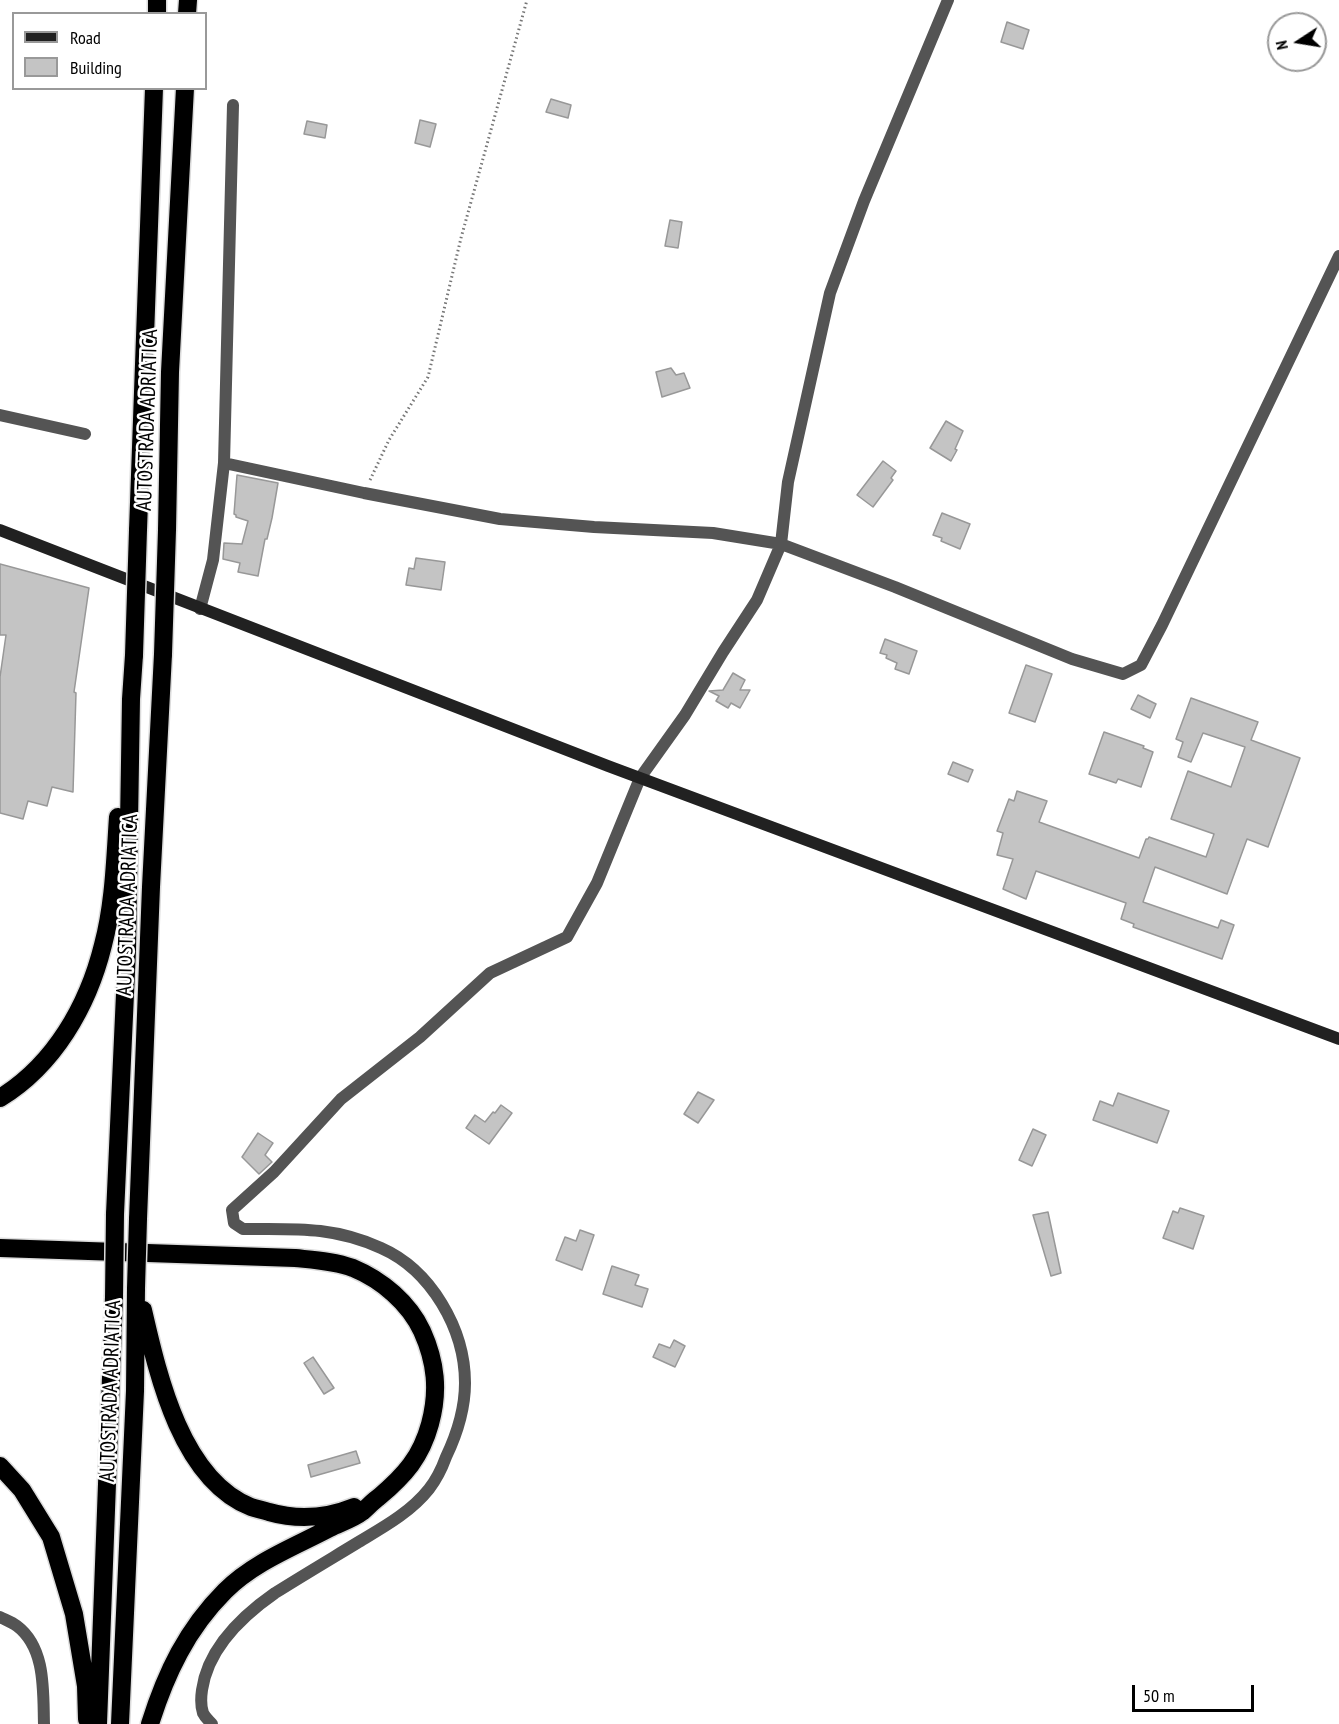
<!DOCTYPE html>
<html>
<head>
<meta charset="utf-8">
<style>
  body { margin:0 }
  #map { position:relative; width:1339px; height:1724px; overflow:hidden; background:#fff; font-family:"PT Sans Narrow",sans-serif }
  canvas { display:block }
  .legend { position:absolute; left:12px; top:12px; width:195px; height:78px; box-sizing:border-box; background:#fff; border:2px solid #999; margin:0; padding:8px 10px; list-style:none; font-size:18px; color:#000 }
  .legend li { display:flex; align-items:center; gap:12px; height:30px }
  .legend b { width:30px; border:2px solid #999 }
  .north { position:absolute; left:1267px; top:12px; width:60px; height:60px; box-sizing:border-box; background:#fff; border:2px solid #999; border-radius:50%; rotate:258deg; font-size:16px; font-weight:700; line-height:24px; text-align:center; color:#000 }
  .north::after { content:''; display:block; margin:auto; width:21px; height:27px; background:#000; clip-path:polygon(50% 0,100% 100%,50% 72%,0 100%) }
  .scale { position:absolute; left:1132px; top:1685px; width:122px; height:27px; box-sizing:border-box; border:3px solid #000; border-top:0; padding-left:8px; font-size:18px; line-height:21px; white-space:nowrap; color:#000; -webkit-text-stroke:4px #fff; paint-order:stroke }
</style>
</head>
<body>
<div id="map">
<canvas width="1339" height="1724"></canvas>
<ul class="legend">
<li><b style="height:8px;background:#212121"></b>Road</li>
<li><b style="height:16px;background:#c4c4c4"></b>Building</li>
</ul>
<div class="north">N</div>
<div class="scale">50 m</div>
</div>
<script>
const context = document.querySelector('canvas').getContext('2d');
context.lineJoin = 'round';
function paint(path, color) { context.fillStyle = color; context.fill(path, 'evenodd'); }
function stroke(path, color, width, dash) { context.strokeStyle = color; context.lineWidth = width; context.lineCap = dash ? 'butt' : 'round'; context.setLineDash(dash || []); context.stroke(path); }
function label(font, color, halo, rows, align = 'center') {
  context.font = font + ' "PT Sans Narrow",sans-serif'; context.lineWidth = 5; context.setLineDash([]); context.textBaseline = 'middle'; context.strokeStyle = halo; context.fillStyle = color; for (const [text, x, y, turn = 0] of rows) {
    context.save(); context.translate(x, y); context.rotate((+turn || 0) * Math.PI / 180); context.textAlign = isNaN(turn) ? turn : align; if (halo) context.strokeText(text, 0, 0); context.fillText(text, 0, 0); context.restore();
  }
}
const building = new Path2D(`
  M 1007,22 L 1029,30 L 1023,49 L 1001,42 Z
  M 551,99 L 571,105 L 568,118 L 546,112 Z
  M 420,120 L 436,124 L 430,147 L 415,143 Z
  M 307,121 L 327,125 L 325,138 L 304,134 Z
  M 670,220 L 682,222 L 678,248 L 665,246 Z
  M 671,368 L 676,375 L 684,373 L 690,388 L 662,397 L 656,372 Z
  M 946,421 L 963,431 L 955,449 L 957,450 L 951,461 L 930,448 Z
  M 883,461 L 896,471 L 891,478 L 893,480 L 873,507 L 857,495 Z
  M 237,475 L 278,483 L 272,518 L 267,539 L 265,539 L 258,576 L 238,572 L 240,563 L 223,559 L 224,543 L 242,544 L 248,521 L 236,517 L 236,515 L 234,514 Z
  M 942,513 L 970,524 L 960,549 L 941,541 L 942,538 L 933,535 Z
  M 416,558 L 445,562 L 441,590 L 406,585 L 409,568 L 414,569 Z
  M 0,564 L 89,588 L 74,692 L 76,693 L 73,792 L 52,787 L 47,806 L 28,801 L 23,819 L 0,813 L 0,677 L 6,635 L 0,635 Z
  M 885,639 L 917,651 L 909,674 L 895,669 L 897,663 L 886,658 L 887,655 L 880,653 Z
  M 1026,665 L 1052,674 L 1035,722 L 1009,713 Z
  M 733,673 L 745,680 L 740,690 L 750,690 L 740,708 L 731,703 L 728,708 L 716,701 L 719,696 L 709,691 L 723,690 Z
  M 1138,695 L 1156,704 L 1150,718 L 1131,709 Z
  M 1191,698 L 1258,722 L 1251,740 L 1300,758 L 1268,847 L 1247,839 L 1227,894 L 1155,867 L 1143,902 L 1218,928 L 1221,920 L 1234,925 L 1222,959 L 1133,927 L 1134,924 L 1121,919 L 1126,903 L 1036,871 L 1026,899 L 1003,889 L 1013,859 L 997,855 L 1003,833 L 997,831 L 1009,799 L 1014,801 L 1017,791 L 1047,801 L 1039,822 L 1139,858 L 1146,839 L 1148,839 L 1149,837 L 1206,857 L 1214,834 L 1171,819 L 1188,771 L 1231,787 L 1245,747 L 1203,733 L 1191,762 L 1178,757 L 1183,742 L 1176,739 Z
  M 1104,732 L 1144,746 L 1143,748 L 1153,752 L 1141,787 L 1118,779 L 1116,783 L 1089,774 Z
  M 953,762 L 973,770 L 968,782 L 948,774 Z
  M 698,1092 L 714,1100 L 698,1123 L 684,1114 Z
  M 1118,1093 L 1169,1111 L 1157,1143 L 1093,1120 L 1100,1101 L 1113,1106 Z
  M 501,1105 L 512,1113 L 489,1144 L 466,1128 L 475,1115 L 485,1122 L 493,1112 L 495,1113 Z
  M 1033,1129 L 1046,1135 L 1032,1166 L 1019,1160 Z
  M 258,1133 L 273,1143 L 265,1155 L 272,1162 L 259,1174 L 242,1157 Z
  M 1180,1208 L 1204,1216 L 1193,1249 L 1163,1238 L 1173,1211 L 1178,1213 Z
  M 1048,1212 L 1061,1273 L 1051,1276 L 1033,1215 Z
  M 580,1230 L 594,1235 L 582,1270 L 556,1260 L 565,1237 L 576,1241 Z
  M 612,1266 L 639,1275 L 635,1285 L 648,1289 L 642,1307 L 603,1294 Z
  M 674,1340 L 685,1346 L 675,1367 L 653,1357 L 659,1344 L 670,1348 Z
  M 313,1357 L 334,1388 L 324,1394 L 304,1363 Z
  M 356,1451 L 360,1463 L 311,1477 L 308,1465 Z`);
const path = new Path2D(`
  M 370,480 L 389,440 L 428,377 L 461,238 L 527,0`);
const minor = new Path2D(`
  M 948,0 L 864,201 L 830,293 L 788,482 L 781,544 L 895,587 L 1072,659 L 1123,674 L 1141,665 L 1162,625 L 1339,256
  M 0,415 L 85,434
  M 200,609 L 213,560 L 224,463
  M 0,1617 C 6,1620 12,1622 17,1626 C 46,1648 43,1691 44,1724
  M 212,1724 C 209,1721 205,1717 203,1713 C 201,1707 201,1697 202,1690 C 208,1648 242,1616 275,1593 C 302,1576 329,1560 357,1543 C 382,1528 410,1513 429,1489 C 436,1480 442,1468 446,1457 C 457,1434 465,1409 465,1383 C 465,1329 431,1270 381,1248 C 333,1226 294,1229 243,1229 L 234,1223 L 232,1210 L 274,1172 L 341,1099 L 420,1037 L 490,973 L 567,937 L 597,883 L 640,778 L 685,715 L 723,652 L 757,600 L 781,544 L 713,533 L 594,527 L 500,519 L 364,493 L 224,463 L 233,105`);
const secondary = new Path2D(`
  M 0,530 L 608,766 L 1339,1039`);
const motorway = new Path2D(`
  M 157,14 L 157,0
  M 187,14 L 188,0
  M 138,530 L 154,88
  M 167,530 L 170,372 L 185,88
  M 0,1098 C 54,1065 88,1006 103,945 C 114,904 115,860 118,817
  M 115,1214 L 127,950 L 131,699 L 134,655
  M 138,1219 L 151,887 L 163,654
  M 0,1248 L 295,1258 C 314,1260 334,1261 353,1268 C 382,1280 409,1303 422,1331 C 436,1362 439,1391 430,1424 C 421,1457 405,1475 379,1497 C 373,1501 368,1507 362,1512 C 353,1519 340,1523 330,1528 C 294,1547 254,1562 225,1591 C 187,1629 166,1673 150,1724
  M 143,1310 C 158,1375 181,1479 251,1507 C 257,1509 263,1510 269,1512 C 297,1520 327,1518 354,1507
  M 0,1466 L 22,1490 L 51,1537 L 74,1614 L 86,1686 L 87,1719
  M 98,1724 L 114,1297
  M 120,1724 L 135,1391 L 136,1288`);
const motorwayBridge = new Path2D(`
  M 163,654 L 167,530
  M 134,655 L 138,530
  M 136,1288 L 138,1219
  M 114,1297 L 115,1214`);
const streetNames = [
  ["AUTOSTRADA ADRIATICA",148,420,-88],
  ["AUTOSTRADA ADRIATICA",128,905,-88],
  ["AUTOSTRADA ADRIATICA",111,1391,-88]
];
paint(building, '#c4c4c4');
stroke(building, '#989898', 1.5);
stroke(motorway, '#dbdbdb', 21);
stroke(path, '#767676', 3, [1.5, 3]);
stroke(minor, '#545454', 12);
stroke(secondary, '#212121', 12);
stroke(motorway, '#000', 18);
stroke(motorwayBridge, '#dbdbdb', 21, []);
stroke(motorwayBridge, '#000', 18);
label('21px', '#000', '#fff', streetNames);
</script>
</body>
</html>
